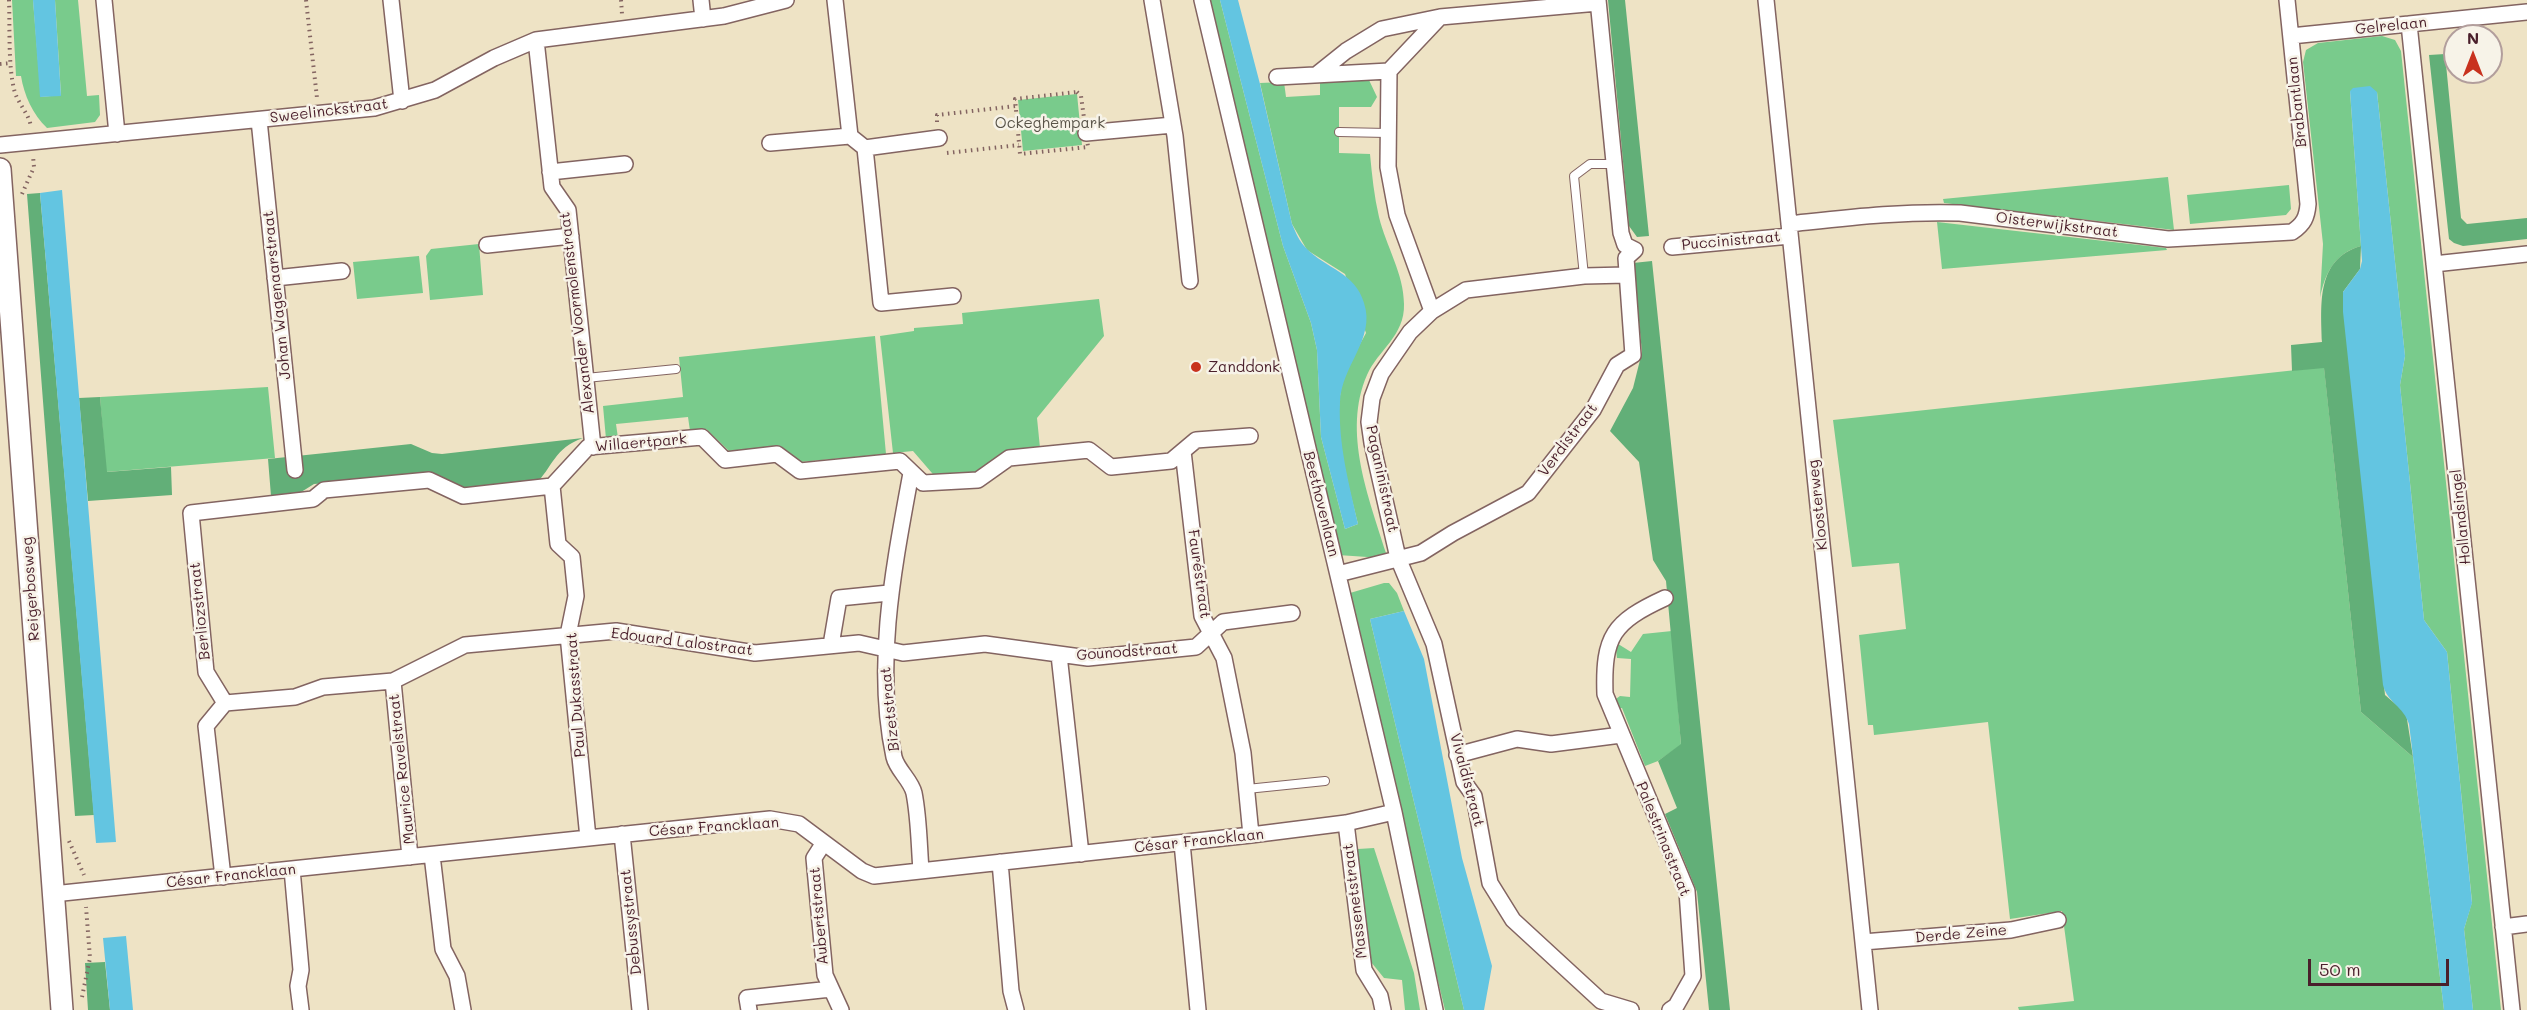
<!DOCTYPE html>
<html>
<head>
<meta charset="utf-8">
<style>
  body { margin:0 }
  #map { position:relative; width:2527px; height:1010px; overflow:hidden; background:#eee3c5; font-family:Mali,sans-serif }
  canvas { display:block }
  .north { position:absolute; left:2443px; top:24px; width:60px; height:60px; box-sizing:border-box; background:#f7f3e8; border:2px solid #b29e9c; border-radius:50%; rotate:0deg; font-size:16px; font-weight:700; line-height:24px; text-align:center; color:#4a1f2b }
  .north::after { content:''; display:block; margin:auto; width:21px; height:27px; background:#c8321e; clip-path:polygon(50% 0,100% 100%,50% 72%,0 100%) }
  .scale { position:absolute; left:2308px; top:959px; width:141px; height:27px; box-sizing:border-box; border:3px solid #4a1f2b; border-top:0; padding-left:8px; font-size:18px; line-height:21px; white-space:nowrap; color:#4a1f2b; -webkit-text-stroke:4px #f7f3e8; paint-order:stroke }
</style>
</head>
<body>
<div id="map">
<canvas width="2527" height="1010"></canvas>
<div class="north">N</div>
<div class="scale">50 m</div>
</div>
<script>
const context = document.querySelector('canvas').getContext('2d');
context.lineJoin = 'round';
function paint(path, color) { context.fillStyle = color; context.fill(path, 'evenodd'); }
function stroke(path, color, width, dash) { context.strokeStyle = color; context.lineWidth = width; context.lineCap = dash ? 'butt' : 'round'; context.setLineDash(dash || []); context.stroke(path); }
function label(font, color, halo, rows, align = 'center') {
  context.font = font + ' Mali,sans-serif'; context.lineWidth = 5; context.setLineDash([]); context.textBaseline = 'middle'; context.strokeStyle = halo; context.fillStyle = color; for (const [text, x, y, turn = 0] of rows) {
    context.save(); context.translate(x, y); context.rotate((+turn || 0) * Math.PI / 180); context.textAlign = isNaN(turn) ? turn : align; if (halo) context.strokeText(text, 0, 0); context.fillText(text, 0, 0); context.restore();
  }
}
const green = new Path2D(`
  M 12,0 L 33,0 L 41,97 L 61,95 L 55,0 L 78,0 L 87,96 L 99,95 L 100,115 L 95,122 L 47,128 C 33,115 24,95 21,76 L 16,76 Z
  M 1206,0 L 1220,0 L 1283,246 L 1311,323 L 1317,350 L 1321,437 L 1345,529 L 1358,524 C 1347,478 1331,427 1343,380 C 1348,363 1358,348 1366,333 L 1345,274 L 1307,250 L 1292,224 L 1260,83 L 1284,82 L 1286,97 L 1320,95 L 1320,80 L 1354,77 L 1369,80 L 1377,97 L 1371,107 L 1339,107 L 1339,153 L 1370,154 C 1372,175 1374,196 1379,217 C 1386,246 1404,274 1404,304 C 1405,336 1378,350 1367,375 C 1342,432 1369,498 1386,553 L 1382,558 L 1338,555 Z
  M 2382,36 L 2395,40 L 2401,51 L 2501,1010 L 2473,1010 L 2464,929 L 2472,902 L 2447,652 L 2424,620 L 2400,385 L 2405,356 L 2377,92 L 2350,91 L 2361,246 C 2335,253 2325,273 2320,298 L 2323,244 L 2303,62 L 2306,50 L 2318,43 Z
  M 1077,94 L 1082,145 L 1023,151 L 1018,100 Z
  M 2168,177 L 2174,230 L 1944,203 L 1943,199 Z
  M 2289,185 L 2291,209 L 2286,215 L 2190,224 L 2187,195 Z
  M 1937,222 L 2166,248 L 2167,250 L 1942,269 Z
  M 479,244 L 483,295 L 430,300 L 426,256 L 431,249 Z
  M 419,256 L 423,293 L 357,299 L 353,262 Z
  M 1099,299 L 1104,336 L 1037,418 L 1040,448 L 973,476 L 938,480 L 913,451 L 893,453 L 880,336 L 914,331 L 914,328 L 963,324 L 962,313 Z
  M 875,336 L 886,454 L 800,462 L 780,446 L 729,451 L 706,429 L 690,431 L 688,417 L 616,424 L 618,438 L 606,439 L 603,406 L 683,397 L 679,357 Z
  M 2324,367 L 2361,712 L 2413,757 L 2444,1010 L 2019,1010 L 2018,1007 L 2074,1001 L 2062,911 L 2010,919 L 1988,722 L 1874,735 L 1873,725 L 1868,725 L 1859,635 L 1906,629 L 1899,563 L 1852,567 L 1833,420 Z
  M 268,387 L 275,458 L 106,472 L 100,397 Z
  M 1384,583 L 1389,583 L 1397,593 L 1404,611 L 1370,619 L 1464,1010 L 1445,1010 L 1346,600 L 1350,593 Z
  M 1672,631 L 1681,745 L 1658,761 L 1645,766 L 1622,708 L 1617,709 L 1613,701 L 1620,696 L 1630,697 L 1631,659 L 1617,658 L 1615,642 L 1631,652 L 1643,634 Z
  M 1374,848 L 1414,973 L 1420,1010 L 1405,1010 L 1402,980 L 1384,978 L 1371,962 L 1357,855 L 1358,849 Z`);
const forest = new Path2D(`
  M 1608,0 L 1625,0 L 1649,236 L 1637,237 L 1629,226 Z
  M 2445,54 L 2461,218 L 2467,224 L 2527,218 L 2527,239 L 2463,246 L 2454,243 L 2449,239 L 2429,55 Z
  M 40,193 L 94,815 L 75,816 L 27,194 Z
  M 2361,246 L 2360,269 L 2343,292 L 2385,695 L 2406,713 L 2413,757 L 2361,712 L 2324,368 L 2292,371 L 2291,345 L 2322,342 C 2321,304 2316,259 2361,246 Z
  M 1652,261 L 1730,1010 L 1709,1010 L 1697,892 L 1665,814 L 1677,808 L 1658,761 L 1681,744 L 1666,581 L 1653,560 L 1639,462 L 1610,431 L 1633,388 L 1642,352 L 1633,263 Z
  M 100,397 L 107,472 L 171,467 L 172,495 L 88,501 L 79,398 Z
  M 583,438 C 554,448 553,467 534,486 L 456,491 L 410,477 L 314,484 L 298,494 L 271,496 L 268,459 L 411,444 L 432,453 L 442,454 Z
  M 105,962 L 110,1010 L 88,1010 L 85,963 Z`);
const water = new Path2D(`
  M 33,0 L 55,0 L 61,96 L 40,97 Z
  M 1220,0 L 1238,0 L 1260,84 L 1292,224 C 1296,233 1299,241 1306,248 C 1326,269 1355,272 1364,303 C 1376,339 1341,366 1340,402 C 1338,444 1349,483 1358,524 L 1345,529 L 1321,437 L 1317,350 L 1311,323 L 1283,246 Z
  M 2370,86 L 2377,92 L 2405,356 L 2400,385 L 2424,620 L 2447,652 L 2472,903 L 2464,929 L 2473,1010 L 2444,1010 L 2409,724 C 2404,707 2387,702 2383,685 L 2343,312 L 2343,292 L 2360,269 L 2362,261 L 2350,91 L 2353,88 Z
  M 62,190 L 116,842 L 96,843 L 40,193 Z
  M 1404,611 L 1424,659 L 1462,858 L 1492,966 L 1484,1010 L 1464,1010 L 1370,619 Z
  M 126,936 L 133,1010 L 110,1010 L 103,938 Z`);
const path = new Path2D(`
  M 9,0 C 10,26 8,65 14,89 C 17,103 29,113 31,127
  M 306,0 L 317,98
  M 621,0 L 622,14
  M 0,64 L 12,63
  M 1077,92 L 1081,96 L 1088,147 L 1020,154 L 1015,99 Z
  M 937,122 L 937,115 L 1016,106
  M 947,153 L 1019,145
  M 22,194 L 34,167 L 33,156
  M 69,841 L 84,875
  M 82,997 L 90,958 L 86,907`);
const lane = new Path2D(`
  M 1339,132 L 1387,133
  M 1584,276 L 1574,176 L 1590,164 L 1614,164
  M 586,378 L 676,369
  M 1247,789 L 1325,781`);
const street = new Path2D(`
  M 104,0 L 117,134
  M 391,0 L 402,101
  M 701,0 L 703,19
  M 835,0 L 850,136 L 865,148 L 881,303 L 953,296
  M 1152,0 L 1175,136 L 1190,281
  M 1202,0 L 1394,812 L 1435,1010
  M 1766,0 L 1870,1010
  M 2409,24 L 2512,1010
  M 2291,36 L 2527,12
  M 536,40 L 552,187 L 568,210 L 593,447
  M 1389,71 L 1388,167 L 1397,215 L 1432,311
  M 1316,75 L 1346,51 L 1382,29 L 1440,17
  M 1277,77 L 1389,71 L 1440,17 L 1598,3
  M 259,120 L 295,470
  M 1086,133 L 1173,125
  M 770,143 L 850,136
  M 0,145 L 374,108 L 435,90 L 494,58 L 536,40 L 724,16 L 786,0
  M 865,148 L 939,138
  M 550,172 L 625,164
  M 1789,224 C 1846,218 1902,211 1960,213 L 2168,239 L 2292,232 C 2304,224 2307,217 2308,204 L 2287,0
  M 487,245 L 571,236
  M 1672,247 L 1790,236
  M 2434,264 L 2527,254
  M 1626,275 L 1584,276 L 1466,290 L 1432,311 L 1410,332 L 1381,374 L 1372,398 L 1369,422 L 1372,443 L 1398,558 L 1434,644 L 1464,782 L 1474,796 L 1490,883 L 1513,920 L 1601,1001 L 1631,1010
  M 275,278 L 342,271
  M 1183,451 L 1202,616 L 1224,658 L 1243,753 L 1251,835
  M 911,473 C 894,566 874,664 894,757 C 897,770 911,780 914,793 C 919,818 919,845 921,870
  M 552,486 L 558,544 L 572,557 L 576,596 L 568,635 L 588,838
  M 1338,574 L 1421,553 L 1453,533 L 1528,493 L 1593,410 L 1617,365 L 1633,355 L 1626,258 L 1635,250 L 1625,245 L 1621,233 L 1598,0
  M 1665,598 C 1613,622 1603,636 1605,694 L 1687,891 L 1693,976 L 1676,1006 L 1670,1010
  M 831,645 L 839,598 L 889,593
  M 1059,655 L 1081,854
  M 393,681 L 410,857
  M 225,703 L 295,697 L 323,687 L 393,681 L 465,645 L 616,631 L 755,653 L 859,643 L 903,653 L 985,644 L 1088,658 L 1196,647 L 1223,622 L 1292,613
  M 1457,755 L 1517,739 L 1551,744 L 1621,735
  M 1346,823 L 1364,970 L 1380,996 L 1383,1010
  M 622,834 L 640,1010
  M 1182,843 L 1198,1010
  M 823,844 L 814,858 L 825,975 L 841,1010
  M 432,855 L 443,949 L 457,976 L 463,1010
  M 1000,862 L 1011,991 L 1016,1010
  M 292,869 L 301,970 L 298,986 L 301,1010
  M 223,877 L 206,726 L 225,703 L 206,672 L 191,513 L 313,499 L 324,490 L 429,480 L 463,496 L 552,486 L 588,447 L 702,437 L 725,460 L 777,454 L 800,471 L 900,461 L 923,483 L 978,480 L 1009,458 L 1089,450 L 1111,467 L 1171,461 L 1196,440 L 1250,436
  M 53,894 L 770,819 L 799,824 L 862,871 L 874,876 L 1251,835 L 1346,823 L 1394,812
  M 2503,927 L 2527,924
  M 1863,942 L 2011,930 L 2058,920
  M 749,1010 L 747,998 L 831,989`);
const secondary = new Path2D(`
  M 0,169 L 62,1010`);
const markers = [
  [1196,367,6,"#c8321e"]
];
const streetNames = [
  ["Gelrelaan",2391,26,-6],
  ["Brabantlaan",2297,102,-96],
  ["Sweelinckstraat",329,111,-7],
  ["Oisterwijkstraat",2057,225,7],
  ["Puccinistraat",1731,241,-5],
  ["Johan Wagenaarstraat",277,295,-96],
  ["Alexander Voormolenstraat",577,313,-97],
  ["Verdistraat",1568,440,-53],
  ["Willaertpark",641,443,-5],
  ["Paganinistraat",1382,479,78],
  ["Beethovenlaan",1321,504,76],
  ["Kloosterweg",1818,505,-96],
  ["Hollandsingel",2461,517,-96],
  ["Fauréstraat",1199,574,82],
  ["Reigerbosweg",31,589,-94],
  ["Berliozstraat",200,611,-96],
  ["Edouard Lalostraat",682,642,7],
  ["Gounodstraat",1127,652,-4],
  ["Paul Dukasstraat",576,695,-94],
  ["Bizetstraat",890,709,-96],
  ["Maurice Ravelstraat",402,769,-96],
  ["Vivaldistraat",1467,780,75],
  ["César Francklaan",714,827,-4],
  ["Palestrinastraat",1663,839,68],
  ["César Francklaan",1199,841,-6],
  ["César Francklaan",231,876,-6],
  ["Massenetstraat",1355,901,-97],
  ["Aubertstraat",819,916,-95],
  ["Debussystraat",631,922,-96],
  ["Derde Zeine",1961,934,-5]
];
const parkNames = [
  ["Ockeghempark",1050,123]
];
const poiNames = [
  ["Zanddonk",1208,367]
];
paint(green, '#79cb8c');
paint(forest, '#62af78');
paint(water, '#63c5e1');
stroke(lane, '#836461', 10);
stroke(street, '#836461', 18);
stroke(secondary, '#836461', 24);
stroke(path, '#836461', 4, [1.5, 4.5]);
stroke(lane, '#fff', 8);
stroke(street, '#fff', 15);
stroke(secondary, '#fff', 21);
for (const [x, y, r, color] of markers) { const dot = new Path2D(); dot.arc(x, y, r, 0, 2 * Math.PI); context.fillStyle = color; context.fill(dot); stroke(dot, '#f7f3e8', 2); }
label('15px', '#4a1f2b', '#f7f3e8', streetNames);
label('15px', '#585348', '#f7f3e8', parkNames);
label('15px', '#4a1f2b', '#f7f3e8', poiNames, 'left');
</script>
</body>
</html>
